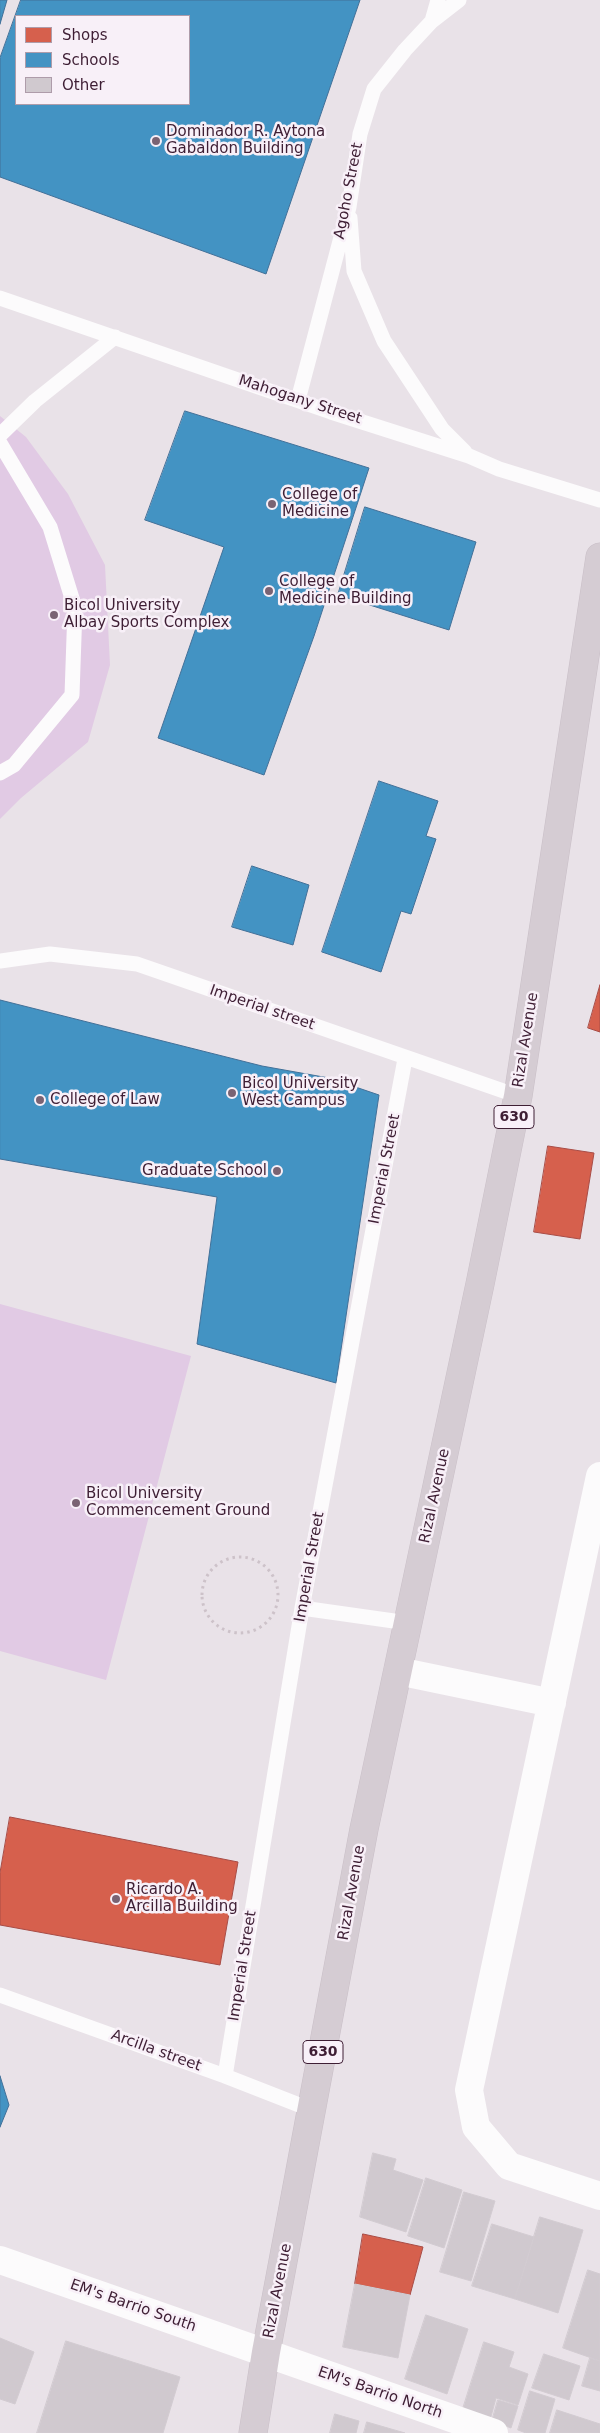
<!DOCTYPE html>
<html>
<head>
<meta charset="utf-8">
<style>
  body { margin:0 }
  #map { position:relative; width:600px; height:2433px; overflow:hidden; background:#e9e2e8; font-family:"DejaVu Sans",sans-serif }
  canvas { display:block }
  .legend { position:absolute; left:15px; top:15px; width:175px; height:90px; box-sizing:border-box; background:#f8f0f8; border:1px solid #ae9caa; margin:0; padding:6px 9px; list-style:none; font-size:15px; color:#3e1e34 }
  .legend li { display:flex; align-items:center; gap:10px; height:25px }
  .legend b { width:25px; border:1px solid #ae9caa }
</style>
</head>
<body>
<div id="map">
<canvas width="600" height="2433"></canvas>
<ul class="legend">
<li><b style="height:14px;background:#d6604d"></b>Shops</li>
<li><b style="height:14px;background:#4393c3"></b>Schools</li>
<li><b style="height:14px;background:#d0c9cf"></b>Other</li>
</ul>
</div>
<script>
const context = document.querySelector('canvas').getContext('2d');
context.lineJoin = 'round';
function paint(path, color) { context.fillStyle = color; context.fill(path, 'evenodd'); }
function stroke(path, color, width, dash) { context.strokeStyle = color; context.lineWidth = width; context.lineCap = dash ? 'butt' : 'round'; context.setLineDash(dash || []); context.stroke(path); }
function label(font, color, halo, rows, align = 'center') {
  context.font = font + ' "DejaVu Sans",sans-serif'; context.lineWidth = 5; context.setLineDash([]); context.textBaseline = 'middle'; context.strokeStyle = halo; context.fillStyle = color; for (const [text, x, y, turn = 0] of rows) {
    context.save(); context.translate(x, y); context.rotate((+turn || 0) * Math.PI / 180); context.textAlign = isNaN(turn) ? turn : align; if (halo) context.strokeText(text, 0, 0); context.fillText(text, 0, 0); context.restore();
  }
}
const green = new Path2D(`
  M 0,416 L 26,437 L 68,494 L 105,565 L 110,665 L 88,742 L 21,798 L 0,819 Z
  M 0,1304 L 191,1356 L 106,1680 L 0,1651 Z`);
const shops = new Path2D(`
  M 600,985 L 600,1032 L 588,1028 Z
  M 548,1146 L 594,1153 L 580,1239 L 534,1232 Z
  M 10,1817 L 238,1862 L 220,1965 L 0,1925 L 0,1873 Z
  M 363,2234 L 423,2247 L 410,2295 L 355,2284 Z`);
const schools = new Path2D(`
  M 0,0 L 7,0 L 0,24 Z
  M 21,0 L 360,0 L 266,274 L 0,177 L 0,58 ZM 16,16 L 189,16 L 189,104 L 16,104 Z
  M 185,411 L 369,468 L 314,636 L 264,775 L 158,738 L 224,547 L 145,520 Z
  M 365,507 L 476,542 L 449,630 L 338,595 Z
  M 379,781 L 438,801 L 426,836 L 436,839 L 411,914 L 401,911 L 381,972 L 322,952 Z
  M 252,866 L 309,885 L 293,945 L 232,927 Z
  M 0,1000 L 262,1066 L 329,1078 L 379,1095 L 336,1383 L 197,1344 L 217,1197 L 0,1159 Z
  M 0,2076 L 9,2105 L 0,2127 Z`);
const building = new Path2D(`
  M 373,2153 L 396,2159 L 393,2170 L 423,2180 L 406,2232 L 360,2217 Z
  M 426,2178 L 462,2190 L 444,2248 L 408,2236 Z
  M 464,2192 L 495,2201 L 471,2281 L 440,2272 Z
  M 540,2217 L 583,2230 L 558,2313 L 515,2299 Z
  M 492,2224 L 534,2237 L 515,2299 L 472,2286 Z
  M 588,2270 L 600,2274 L 600,2361 L 563,2348 Z
  M 355,2284 L 410,2295 L 398,2358 L 343,2347 Z
  M 426,2315 L 468,2329 L 447,2394 L 405,2379 Z
  M 0,2338 L 34,2352 L 15,2404 L 0,2399 Z
  M 66,2341 L 180,2377 L 163,2433 L 37,2433 Z
  M 484,2342 L 514,2352 L 509,2367 L 528,2374 L 518,2405 L 496,2398 L 489,2424 L 461,2415 Z
  M 544,2354 L 580,2366 L 569,2400 L 532,2388 Z
  M 590,2358 L 600,2361 L 600,2391 L 582,2386 Z
  M 530,2391 L 555,2399 L 545,2433 L 526,2433 L 518,2430 Z
  M 498,2400 L 518,2406 L 511,2428 L 492,2421 Z
  M 557,2410 L 600,2424 L 600,2433 L 550,2433 Z
  M 335,2414 L 359,2421 L 356,2433 L 330,2433 Z
  M 367,2422 L 405,2433 L 364,2433 Z`);
const path = new Path2D(`
  M202 1595a38 38 0 1 1 76 0a38 38 0 1 1-76 0Z`);
const lane = new Path2D(`
  M 432,21 L 459,0
  M 350,218 L 354,271 L 384,341 L 442,429 L 465,452
  M 0,298 L 331,412 L 469,456 L 499,469 L 600,500
  M 298,400 L 349,207 L 360,134 L 374,89 L 405,50 L 432,21 L 438,0
  M 0,435 L 35,401 L 115,337
  M 0,443 L 50,527 L 75,608 L 72,695 L 14,765 L 0,773
  M 0,961 L 50,954 L 137,964 L 518,1096
  M 302,1608 L 408,1623
  M 0,1995 L 225,2076 L 312,2110
  M 225,2076 L 302,1608 L 405,1059`);
const street = new Path2D(`
  M 600,1476 L 469,2090 L 476,2127 L 509,2166 L 600,2196
  M 398,1671 L 552,1703
  M 0,2260 L 494,2433`);
const primary = new Path2D(`
  M 253,2433 L 266,2352 L 364,1829 L 480,1284 L 518,1096 L 600,557`);
const markers = [
  [156,141,5,"#7a6373"],
  [272,504,5,"#7a6373"],
  [269,591,5,"#7a6373"],
  [54,615,5,"#7a6373"],
  [232,1093,5,"#7a6373"],
  [40,1100,5,"#7a6373"],
  [277,1171,5,"#7a6373"],
  [76,1503,5,"#7a6373"],
  [116,1899,5,"#7a6373"]
];
const shields = [
  [514,1117,40],
  [323,2052,40]
];
const shieldNames = [
  ["630",514,1117],
  ["630",323,2052]
];
const poiNames = [
  ["Dominador R. Aytona",166,132],
  ["Gabaldon Building",166,149],
  ["College of",282,495],
  ["Medicine",282,512],
  ["College of",279,582],
  ["Medicine Building",279,599],
  ["Bicol University",64,606],
  ["Albay Sports Complex",64,623],
  ["Bicol University",242,1084],
  ["West Campus",242,1101],
  ["College of Law",50,1100],
  ["Graduate School",267,1171,"right"],
  ["Bicol University",86,1494],
  ["Commencement Ground",86,1511],
  ["Ricardo A.",126,1890],
  ["Arcilla Building",126,1907]
];
const streetNames = [
  ["Agoho Street",349,191,-79],
  ["Mahogany Street",300,400,18],
  ["Imperial street",262,1008,19],
  ["Rizal Avenue",526,1040,-81],
  ["Imperial Street",385,1169,-79],
  ["Rizal Avenue",435,1496,-78],
  ["Imperial Street",310,1567,-80],
  ["Rizal Avenue",352,1893,-80],
  ["Imperial Street",243,1966,-81],
  ["Arcilla street",156,2051,20],
  ["Rizal Avenue",278,2291,-79],
  ["EM's Barrio South",133,2306,19],
  ["EM's Barrio North",380,2393,19]
];
paint(green, '#e1cae4');
paint(shops, '#d6604d');
stroke(shops, '#a84c46', 1);
paint(schools, '#4393c3');
stroke(schools, '#427098', 1);
paint(building, '#d0c9cf');
stroke(building, '#d2cbd1', 1);
stroke(primary, '#c9bfc7', 29);
stroke(path, '#cdc2c9', 3, [2.5, 4]);
stroke(lane, '#fcfbfc', 15);
stroke(street, '#fcfbfc', 28);
stroke(primary, '#d5ccd3', 28);
for (const [x, y, r, color] of markers) { const dot = new Path2D(); dot.arc(x, y, r, 0, 2 * Math.PI); context.fillStyle = color; context.fill(dot); stroke(dot, '#f8f0f8', 2); }
for (const [x, y, w] of shields) { const box = new Path2D(); box.roundRect(x - w / 2, y - 11.5, w, 23, 4); context.fillStyle = '#f8f0f8'; context.fill(box); stroke(box, '#3e1e34', 1); }
label('bold 14px', '#3e1e34', null, shieldNames);
label('15px', '#3e1e34', '#f8f0f8', poiNames, 'left');
label('15px', '#3e1e34', '#f8f0f8', streetNames);
</script>
</body>
</html>
